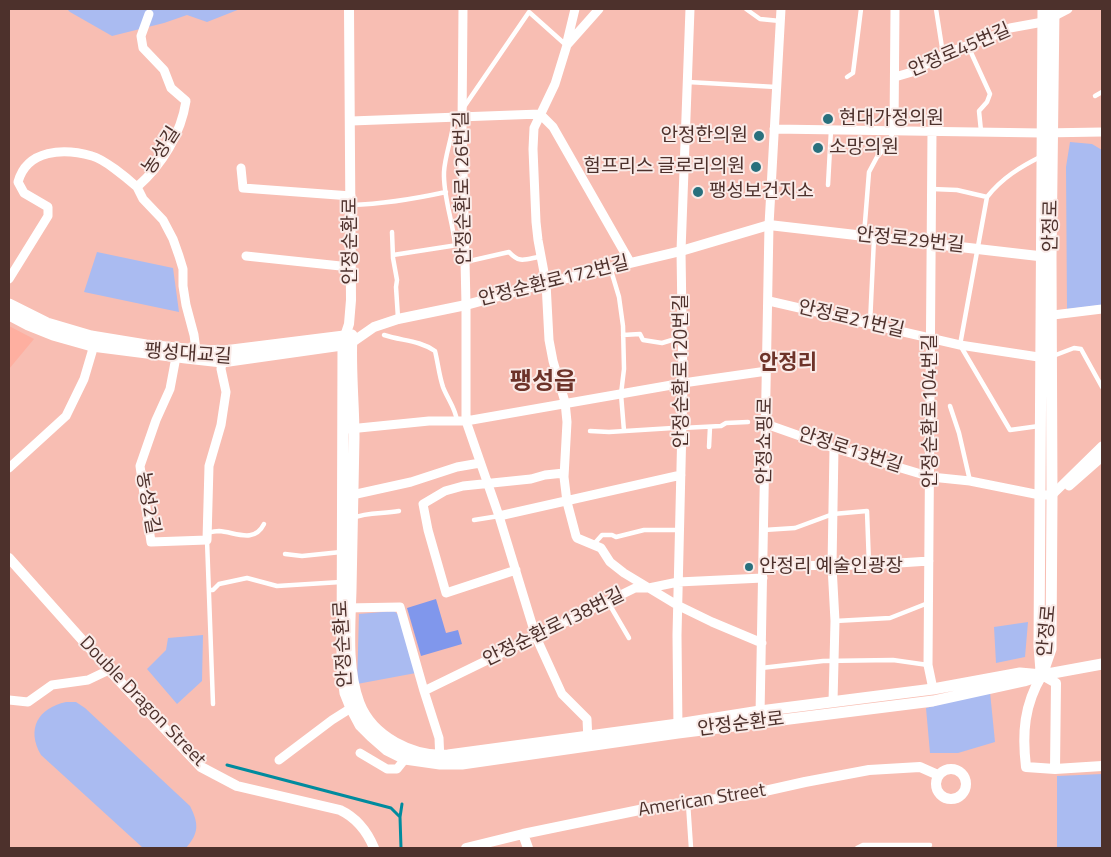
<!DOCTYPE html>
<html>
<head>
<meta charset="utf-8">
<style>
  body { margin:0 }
  #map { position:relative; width:1111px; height:857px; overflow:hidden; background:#f8beb3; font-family:"Titillium Web",sans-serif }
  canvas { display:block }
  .frame { position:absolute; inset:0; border:10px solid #4d312c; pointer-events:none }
</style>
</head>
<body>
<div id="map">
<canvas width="1111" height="857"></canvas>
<div class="frame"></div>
</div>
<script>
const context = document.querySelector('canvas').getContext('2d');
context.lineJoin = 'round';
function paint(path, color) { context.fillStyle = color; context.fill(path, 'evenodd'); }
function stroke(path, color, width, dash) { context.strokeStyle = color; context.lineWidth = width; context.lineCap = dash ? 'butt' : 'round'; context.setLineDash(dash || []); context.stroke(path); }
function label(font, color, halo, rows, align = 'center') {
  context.font = font + ' "Titillium Web","Noto Sans KR",sans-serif'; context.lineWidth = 4; context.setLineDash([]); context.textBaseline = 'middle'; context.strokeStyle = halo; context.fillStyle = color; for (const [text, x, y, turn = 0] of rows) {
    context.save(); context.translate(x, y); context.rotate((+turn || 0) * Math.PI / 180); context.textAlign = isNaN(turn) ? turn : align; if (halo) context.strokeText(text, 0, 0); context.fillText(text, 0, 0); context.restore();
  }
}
const built = new Path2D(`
  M 9,326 L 34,339 L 9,369 Z`);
const green = new Path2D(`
  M 67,9 L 240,9 L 207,22 L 187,15 L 164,23 L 112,36 L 70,12 Z
  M 1070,142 L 1092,144 L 1102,150 L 1102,305 L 1067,309 L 1066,167 Z
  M 97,252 L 173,268 L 179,312 L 84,292 Z
  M 394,611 L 400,616 L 416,673 L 357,684 L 359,614 Z
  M 1028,622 L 1025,657 L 996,663 L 994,627 Z
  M 203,635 L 202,681 L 177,704 L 147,669 L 166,650 L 168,638 Z
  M 990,692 L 995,742 L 958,753 L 930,753 L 926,708 Z
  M 66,702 L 76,702 L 85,708 L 190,806 C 199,824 199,833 186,848 L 143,848 L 41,755 C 26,729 38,708 66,702 Z
  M 1102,774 L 1102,848 L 1057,848 L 1057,776 Z`);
const forest = new Path2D(`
  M 436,599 L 446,633 L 458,630 L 462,644 L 421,656 L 407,608 Z`);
const stream = new Path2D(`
  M 227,765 L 391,808 L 400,817
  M 401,848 L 400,817 L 402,804`);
const service = new Path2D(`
  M 746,9 L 760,19 L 780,21
  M 936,9 L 943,54
  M 968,46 L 990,94 L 987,102 L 979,111 L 981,131
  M 847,77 L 853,73 L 861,9
  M 688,82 L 776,87
  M 1095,96 L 1102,92
  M 464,107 L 529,12 L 566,45
  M 454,118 C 453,136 445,154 444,172 C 443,197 453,221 455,245
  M 828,185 L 831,130
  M 932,189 L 957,190 L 987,197
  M 351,205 C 383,204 414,199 446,192
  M 392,232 L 393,258 L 397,280 L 396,287 L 398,318
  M 864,235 L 869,172 L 877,157 L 888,144 L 894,130
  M 393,255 L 464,244
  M 465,262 L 509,252 C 519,263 524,260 538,257 L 540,254
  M 610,267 L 619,297 L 623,326 L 624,369 L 621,394 L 624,431
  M 870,324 L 874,238
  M 384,335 C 402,341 419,340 435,351 C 438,363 439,375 443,387 C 447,398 456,409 457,421
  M 623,335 L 640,334 L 643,340 L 662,343 L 682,337
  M 1053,356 L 1074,348 L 1081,349 L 1102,387
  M 950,406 L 959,433 L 970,481
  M 1039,426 L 1010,430 L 960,345 L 987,197 C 1002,178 1020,167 1042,156
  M 682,428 L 721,426 L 726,423 L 748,422
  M 590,431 L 609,432 L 673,428
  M 709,447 L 710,427
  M 353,518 C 367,512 384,514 399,511
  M 474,520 L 499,516
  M 764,530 L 795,528 L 833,514 L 867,511 L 869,565
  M 207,533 C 211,532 215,531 219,531 C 235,532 254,544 264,524
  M 207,540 L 213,704
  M 594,544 L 602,535 L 612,535 L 616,537 L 644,530 L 680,530
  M 285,554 L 302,556 L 341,552
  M 209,590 L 213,590 L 219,584 L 247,578 L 277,586 L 341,582
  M 608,602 L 629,638
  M 835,621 L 890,618 L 928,603
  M 761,668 L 823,661 L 893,660 L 928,665
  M 688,803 L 691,848
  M 857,848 L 863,845 L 930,845`);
const minor = new Path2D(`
  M 463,9 L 462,126 L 466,305 L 466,421 L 499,516 L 536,637 L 562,694 L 587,719 L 588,741
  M 599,9 L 567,45 L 555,84 L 534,128 L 533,149 L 536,222 L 538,240 L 546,283 L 549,340 L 553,361 L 565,402 L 567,422 L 564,477 L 567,502 L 576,536 L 577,538 L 601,548 L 610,562 L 624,573 L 677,605 L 712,622 L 762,643
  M 567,42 L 575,9
  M 895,77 L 912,72 L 947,53 L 991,37 L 1010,28 L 1043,22 L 1068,9
  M 351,121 L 540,114 L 553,127 L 630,262
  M 774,129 L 1042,133 L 1102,132
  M 894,130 L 895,9
  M 932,131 L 928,665 L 933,689
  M 241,168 L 243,188 L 351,196
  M 137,187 L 143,199 L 163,220 L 173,239 L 179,256 L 183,269 L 183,286 L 186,305 L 194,335 L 196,350 L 195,356
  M 246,256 L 350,267
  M 9,279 L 48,216 L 48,207 L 24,193 L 18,182 C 27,149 64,148 92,156 C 104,159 127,178 137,187 C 162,165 181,134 186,101 L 171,88 L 164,70 L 143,48 L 141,36 L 149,14
  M 769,301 L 960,345 L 1045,358
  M 1045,316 L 1102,309
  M 176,357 L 170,389 L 156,420 L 140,466 L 151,542 L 207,540 L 209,466 L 221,425 L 226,392 L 221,369 L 222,362
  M 766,424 L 834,448 L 931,477 L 970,481 L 1040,495 L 1052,495 L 1102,446
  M 349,429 L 429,421 L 466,421 L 683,383 L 767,371
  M 9,468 L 66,416 L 84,379 L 92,352 L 93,342
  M 1069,486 L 1102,457
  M 352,495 L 411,482 L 457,467 L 480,463
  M 499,516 L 681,475
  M 764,566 L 869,565 L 929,561
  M 516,570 L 446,593 L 428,530 L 423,504 L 445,491 L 463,486 L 531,479 L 545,475 L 564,473
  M 346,608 L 400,607 L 424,691
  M 9,700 L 28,702 L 52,685 L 88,680 L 109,670
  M 833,702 L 835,621 L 832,566 L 834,448
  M 760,715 L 769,225 L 781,9
  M 678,730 L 677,635 L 683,383 L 681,251 L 690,9
  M 360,753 L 387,769 L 397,769 L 405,759
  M 279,760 L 332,720 L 351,708
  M 440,761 L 439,738 L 424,691 L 635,588 L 649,588 L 678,582 L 763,578`);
const tertiary = new Path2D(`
  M 345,336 L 349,324 L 351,300 L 349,9
  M 351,343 L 374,327 L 398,319 L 466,305 L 546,283 L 681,251 L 769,225 L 1047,257
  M 9,558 L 109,670 L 201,767 L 237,786 L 340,810 C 357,818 367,831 374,848
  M936 784a15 15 0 1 1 30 0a15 15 0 1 1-30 0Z
  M 1055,769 L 1056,683 L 1042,675 C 1024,705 1022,733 1026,767 L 1055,769 L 1102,766
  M 523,834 L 528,848
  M 466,848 L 523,834 L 649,808 L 747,795 L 805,782 L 869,770 L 920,767 L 938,775`);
const secondary = new Path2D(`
  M 9,304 L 47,323 L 91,336 L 146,345 L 196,350 L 224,351 L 352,335 C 350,369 354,403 354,437 C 353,488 352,539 351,590 C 350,626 346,668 359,703 C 372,737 413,758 448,755 L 678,724 L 760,711 L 933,689 L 1020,673 L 1042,675
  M 9,315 L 28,325 L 53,335 L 92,346 L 186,358 L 222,362 L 349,344
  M 345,336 L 343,345 L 342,670 L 345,693 L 351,708 L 360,725 L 371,736 L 387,750 L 405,759 L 440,764 L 462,764 L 678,733 L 933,701 L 1024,681 L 1042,675 L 1102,664
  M 1041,671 L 1039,646 L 1043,9
  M 1042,675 L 1051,649 L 1052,495 L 1051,257 L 1054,9`);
const markers = [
  [828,119,6,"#29707d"],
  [759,136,6,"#29707d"],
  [818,148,6,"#29707d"],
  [756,167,6,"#29707d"],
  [698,192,6,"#29707d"],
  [749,567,5,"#29707d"]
];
const streetNames = [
  ["안정로45번길",960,51,-23],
  ["농성길",162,151,-57],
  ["안정순환로126번길",464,188,-91],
  ["안정로",1052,226,-89],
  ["안정순환로",351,241,-90],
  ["안정로29번길",910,241,6],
  ["안정순환로172번길",554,282,-14],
  ["안정로21번길",851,320,13],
  ["팽성대교길",188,355,4],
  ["안정순환로120번길",682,371,-90],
  ["안정순환로104번길",931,411,-90],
  ["안정쇼핑로",766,441,-89],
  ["안정로13번길",850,451,18],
  ["농성2길",147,503,80],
  ["안정순환로138번길",554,628,-26],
  ["안정로",1048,631,-85],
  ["안정순환로",344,644,-93],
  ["Double Dragon Street",142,702,46],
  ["안정순환로",741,725,-7],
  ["American Street",702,801,-9]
];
const poiNames = [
  ["현대가정의원",839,119],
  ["안정한의원",748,136,"right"],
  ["소망의원",829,148],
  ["험프리스 글로리의원",745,167,"right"],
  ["팽성보건지소",709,192],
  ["안정리 예술인광장",759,567]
];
const quarterNames = [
  ["안정리",788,364]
];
const districtNames = [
  ["팽성읍",543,383]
];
paint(built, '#feafa0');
paint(green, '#aabbf1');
paint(forest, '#8097ec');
stroke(stream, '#008b9e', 3);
stroke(service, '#fff', 4.5);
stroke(minor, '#fff', 9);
stroke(tertiary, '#fff', 10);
stroke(secondary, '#fff', 11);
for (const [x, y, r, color] of markers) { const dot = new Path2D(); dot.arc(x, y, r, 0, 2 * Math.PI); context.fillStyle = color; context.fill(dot); stroke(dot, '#faebe8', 2); }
label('19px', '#4d312c', '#faebe8', streetNames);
label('19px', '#4d312c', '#faebe8', poiNames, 'left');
label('bold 21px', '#6d3329', '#faebe8', quarterNames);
label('bold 24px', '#6d3329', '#faebe8', districtNames);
</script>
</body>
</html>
